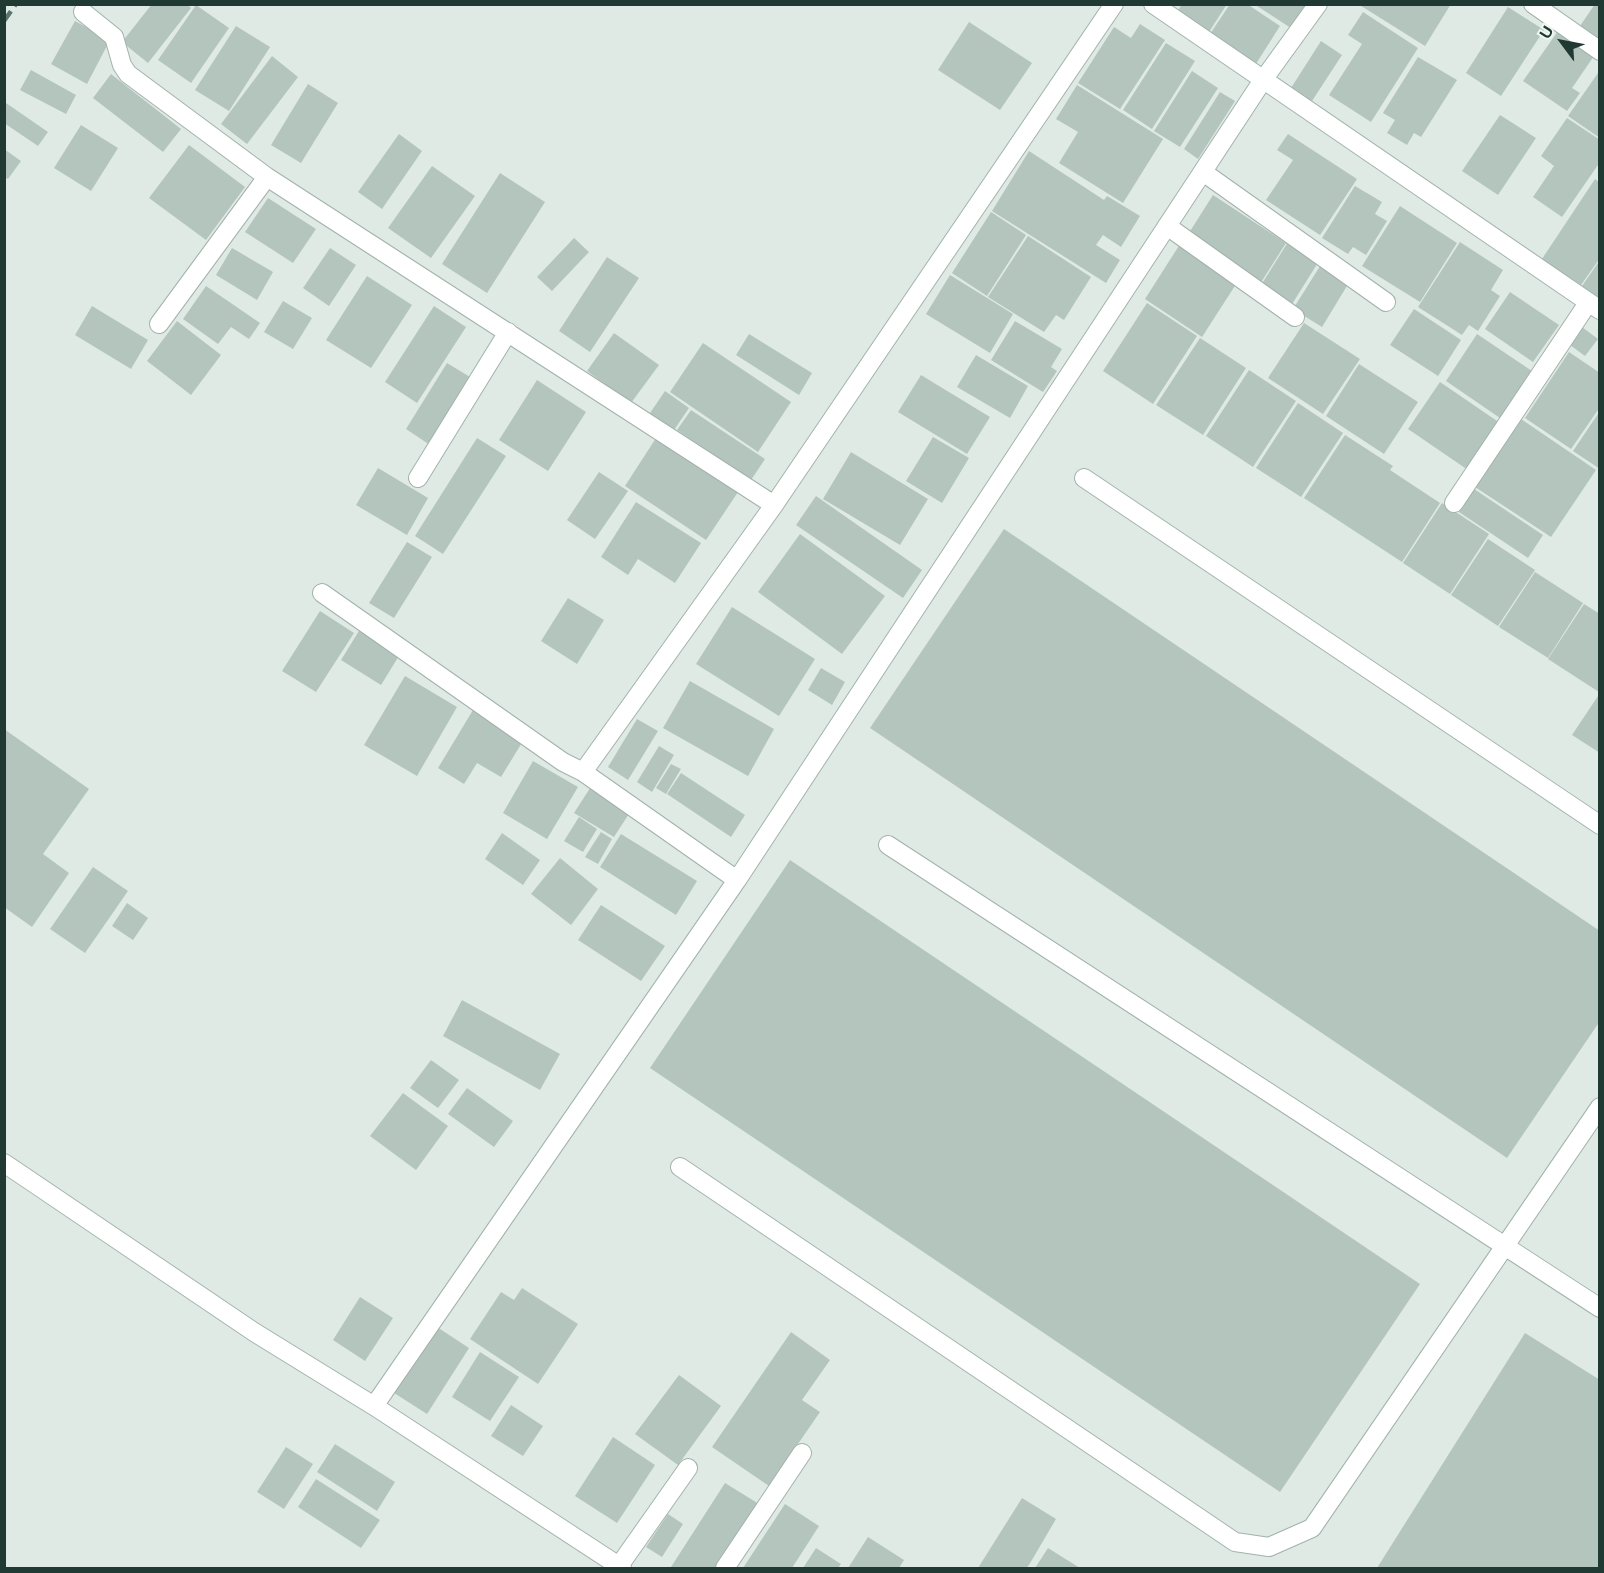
<!DOCTYPE html>
<html>
<head>
<meta charset="utf-8">
<style>
  body { margin:0 }
  #map { position:relative; width:1604px; height:1573px; overflow:hidden; background:#dfeae5; font-family:Helvetica,sans-serif }
  canvas { display:block }
  .frame { position:absolute; inset:0; border:6px solid #203a33; pointer-events:none }
  .north { position:absolute; left:1532px; top:12px; width:60px; height:60px; -webkit-text-stroke:4px #eff7f3; paint-order:stroke; rotate:302deg; font-size:16px; font-weight:700; line-height:24px; text-align:center; color:#203a33 }
  .north::after { content:''; display:block; margin:auto; width:21px; height:27px; background:#203a33; clip-path:polygon(50% 0,100% 100%,50% 72%,0 100%) }
</style>
</head>
<body>
<div id="map">
<canvas width="1604" height="1573"></canvas>
<div class="frame"></div>
<div class="north">U</div>
</div>
<script>
const context = document.querySelector('canvas').getContext('2d');
context.lineJoin = 'round';
function paint(path, color) { context.fillStyle = color; context.fill(path, 'evenodd'); }
function stroke(path, color, width, dash) { context.strokeStyle = color; context.lineWidth = width; context.lineCap = dash ? 'butt' : 'round'; context.setLineDash(dash || []); context.stroke(path); }
const building = new Path2D(`
  M 152,4 L 187,4 L 191,8 L 148,63 L 122,42 Z
  M 1182,4 L 1227,4 L 1209,32 L 1177,12 Z
  M 1230,4 L 1247,4 L 1280,26 L 1254,67 L 1208,37 Z
  M 1254,4 L 1310,4 L 1294,30 Z
  M 1358,4 L 1451,4 L 1425,46 Z
  M 1595,4 L 1600,4 L 1600,40 L 1580,26 Z
  M 196,5 L 229,28 L 191,83 L 158,60 Z
  M 1508,7 L 1544,30 L 1501,96 L 1466,73 Z
  M 1363,12 L 1418,48 L 1371,122 L 1329,95 L 1362,44 L 1348,35 Z
  M 75,21 L 110,40 L 87,84 L 51,64 Z
  M 969,22 L 1032,63 L 1000,110 L 938,70 Z
  M 1140,24 L 1165,40 L 1120,109 L 1078,83 L 1114,27 L 1131,38 Z
  M 236,26 L 270,47 L 229,111 L 195,90 Z
  M 1558,31 L 1594,56 L 1572,88 L 1580,93 L 1567,111 L 1523,81 Z
  M 1321,41 L 1342,55 L 1312,101 L 1291,88 Z
  M 1166,43 L 1195,61 L 1152,129 L 1123,110 Z
  M 272,56 L 298,77 L 247,144 L 221,124 Z
  M 1418,57 L 1457,80 L 1421,137 L 1414,133 L 1407,145 L 1387,133 L 1395,120 L 1383,113 Z
  M 31,70 L 76,95 L 66,114 L 20,90 Z
  M 1192,71 L 1218,88 L 1180,147 L 1154,131 Z
  M 1598,73 L 1600,74 L 1600,138 L 1568,116 Z
  M 111,74 L 181,129 L 163,152 L 93,98 Z
  M 308,84 L 338,103 L 301,163 L 271,145 Z
  M 1077,85 L 1163,139 L 1123,203 L 1059,163 L 1078,132 L 1056,119 Z
  M 1220,92 L 1235,101 L 1198,159 L 1184,149 Z
  M 6,103 L 48,132 L 38,146 L 4,123 Z
  M 1500,115 L 1536,138 L 1498,195 L 1462,171 Z
  M 1567,118 L 1600,140 L 1600,162 L 1562,217 L 1533,197 L 1554,166 L 1541,156 Z
  M 81,125 L 118,148 L 91,191 L 54,168 Z
  M 399,134 L 422,151 L 382,209 L 358,192 Z
  M 1288,134 L 1357,179 L 1320,235 L 1266,200 L 1293,160 L 1277,150 Z
  M 189,145 L 245,187 L 206,240 L 149,198 Z
  M 4,149 L 21,161 L 8,179 L 4,177 Z
  M 1029,151 L 1104,200 L 1107,196 L 1140,216 L 1121,247 L 1103,235 L 1096,245 L 1120,260 L 1106,283 L 992,211 Z
  M 432,166 L 475,196 L 431,258 L 388,228 Z
  M 500,173 L 545,202 L 487,293 L 442,264 Z
  M 1595,179 L 1600,183 L 1600,258 L 1581,285 L 1542,259 Z
  M 1355,186 L 1382,202 L 1375,214 L 1387,221 L 1366,255 L 1353,247 L 1348,254 L 1322,238 Z
  M 1213,195 L 1286,243 L 1260,284 L 1187,236 Z
  M 268,198 L 316,229 L 293,263 L 245,232 Z
  M 1400,206 L 1457,243 L 1420,302 L 1362,266 Z
  M 991,212 L 1026,235 L 987,296 L 952,273 Z
  M 1028,236 L 1091,277 L 1064,320 L 1056,315 L 1044,332 L 988,297 Z
  M 574,238 L 589,252 L 552,291 L 537,277 Z
  M 1182,241 L 1240,278 L 1202,337 L 1145,299 Z
  M 1288,242 L 1319,261 L 1289,309 L 1258,290 Z
  M 1460,242 L 1503,270 L 1491,290 L 1500,296 L 1478,331 L 1469,325 L 1462,335 L 1418,307 Z
  M 232,248 L 273,272 L 257,300 L 216,275 Z
  M 330,248 L 356,265 L 329,306 L 303,288 Z
  M 607,257 L 639,278 L 590,352 L 559,331 Z
  M 1600,260 L 1600,298 L 1582,286 Z
  M 1322,263 L 1350,281 L 1322,327 L 1293,309 Z
  M 950,275 L 1013,314 L 990,353 L 926,314 Z
  M 367,276 L 412,305 L 371,368 L 326,340 Z
  M 206,286 L 260,323 L 249,339 L 231,327 L 218,344 L 183,319 Z
  M 1510,292 L 1559,325 L 1533,362 L 1485,329 Z
  M 283,301 L 312,318 L 293,349 L 264,332 Z
  M 1147,303 L 1197,336 L 1153,404 L 1103,371 Z
  M 92,306 L 148,340 L 131,369 L 75,335 Z
  M 434,306 L 466,327 L 417,403 L 385,382 Z
  M 1414,309 L 1461,340 L 1438,376 L 1390,345 Z
  M 177,321 L 221,355 L 191,395 L 147,361 Z
  M 1015,321 L 1062,349 L 1051,367 L 1057,371 L 1043,392 L 991,360 Z
  M 1304,323 L 1360,359 L 1323,414 L 1268,378 Z
  M 1582,327 L 1598,339 L 1585,356 L 1570,345 Z
  M 614,333 L 659,365 L 631,403 L 587,371 Z
  M 749,334 L 812,373 L 799,395 L 736,355 Z
  M 1477,334 L 1532,371 L 1500,418 L 1446,381 Z
  M 1200,338 L 1246,368 L 1203,435 L 1156,405 Z
  M 703,343 L 791,402 L 758,452 L 670,392 Z
  M 1569,352 L 1600,373 L 1600,407 L 1571,449 L 1525,418 Z
  M 976,355 L 1028,386 L 1010,418 L 957,387 Z
  M 447,363 L 475,380 L 433,447 L 406,429 Z
  M 1359,364 L 1418,402 L 1384,454 L 1326,416 Z
  M 1249,370 L 1296,401 L 1253,467 L 1206,436 Z
  M 921,375 L 990,417 L 967,454 L 898,412 Z
  M 537,380 L 586,412 L 548,471 L 499,440 Z
  M 1440,382 L 1500,423 L 1468,470 L 1408,429 Z
  M 665,391 L 689,408 L 672,433 L 648,416 Z
  M 1298,403 L 1343,433 L 1301,497 L 1256,468 Z
  M 691,410 L 765,459 L 751,480 L 677,430 Z
  M 1600,411 L 1600,469 L 1573,451 Z
  M 1521,419 L 1596,470 L 1551,537 L 1475,487 Z
  M 1345,435 L 1393,466 L 1390,470 L 1440,503 L 1402,562 L 1304,498 Z
  M 933,437 L 969,458 L 942,503 L 906,481 Z
  M 477,438 L 506,456 L 443,554 L 415,536 Z
  M 656,438 L 738,492 L 706,540 L 625,486 Z
  M 851,452 L 928,499 L 900,545 L 823,499 Z
  M 378,468 L 428,498 L 407,535 L 356,505 Z
  M 599,472 L 628,491 L 595,539 L 567,520 Z
  M 1471,487 L 1543,535 L 1528,558 L 1456,510 Z
  M 816,496 L 922,570 L 903,598 L 796,525 Z
  M 636,502 L 701,543 L 675,583 L 638,559 L 628,575 L 601,557 Z
  M 1442,503 L 1489,534 L 1450,594 L 1403,563 Z
  M 1004,529 L 1600,931 L 1600,1021 L 1507,1158 L 870,728 Z
  M 800,534 L 885,596 L 842,654 L 758,592 Z
  M 1488,539 L 1535,570 L 1498,626 L 1451,595 Z
  M 407,542 L 432,557 L 394,618 L 369,603 Z
  M 1535,572 L 1583,603 L 1548,658 L 1499,627 Z
  M 568,598 L 604,620 L 577,664 L 541,641 Z
  M 1584,604 L 1600,614 L 1599,692 L 1548,659 Z
  M 732,607 L 815,659 L 779,716 L 696,664 Z
  M 320,611 L 354,633 L 316,692 L 282,671 Z
  M 362,626 L 402,651 L 381,685 L 341,660 Z
  M 821,668 L 845,682 L 832,705 L 808,690 Z
  M 405,676 L 457,707 L 417,776 L 364,745 Z
  M 690,681 L 774,729 L 748,776 L 663,728 Z
  M 1600,693 L 1600,753 L 1572,735 Z
  M 473,710 L 523,741 L 501,777 L 477,763 L 464,784 L 438,768 Z
  M 637,719 L 658,731 L 628,780 L 608,767 Z
  M 4,729 L 89,789 L 43,854 L 69,873 L 32,927 L 4,907 Z
  M 659,746 L 674,755 L 652,792 L 637,782 Z
  M 533,761 L 578,787 L 547,839 L 503,813 Z
  M 671,764 L 681,769 L 666,794 L 656,788 Z
  M 681,773 L 745,815 L 731,837 L 667,794 Z
  M 592,785 L 632,809 L 614,837 L 574,813 Z
  M 579,817 L 597,829 L 583,852 L 564,841 Z
  M 601,832 L 612,839 L 598,864 L 585,857 Z
  M 502,833 L 540,860 L 523,885 L 485,859 Z
  M 621,834 L 697,881 L 676,915 L 600,867 Z
  M 560,858 L 598,889 L 571,925 L 531,894 Z
  M 790,860 L 1420,1284 L 1280,1492 L 650,1068 Z
  M 93,867 L 128,891 L 85,953 L 50,929 Z
  M 127,903 L 148,918 L 133,940 L 112,926 Z
  M 601,905 L 665,946 L 641,981 L 578,940 Z
  M 462,1000 L 560,1054 L 540,1090 L 443,1036 Z
  M 431,1060 L 459,1080 L 438,1108 L 410,1088 Z
  M 467,1088 L 513,1121 L 494,1147 L 448,1114 Z
  M 403,1093 L 448,1126 L 416,1170 L 370,1136 Z
  M 522,1288 L 578,1324 L 538,1384 L 470,1339 L 501,1292 L 514,1300 Z
  M 360,1297 L 393,1318 L 365,1361 L 333,1340 Z
  M 434,1325 L 469,1348 L 427,1414 L 391,1391 Z
  M 791,1332 L 830,1360 L 802,1400 L 820,1412 L 769,1486 L 712,1447 Z
  M 1525,1333 L 1600,1380 L 1600,1568 L 1377,1568 Z
  M 480,1352 L 519,1377 L 490,1421 L 452,1397 Z
  M 679,1375 L 721,1406 L 678,1465 L 635,1434 Z
  M 511,1405 L 543,1426 L 523,1456 L 491,1436 Z
  M 613,1437 L 655,1465 L 617,1523 L 575,1496 Z
  M 335,1444 L 395,1482 L 377,1511 L 317,1472 Z
  M 286,1447 L 313,1464 L 284,1509 L 257,1492 Z
  M 316,1479 L 380,1520 L 361,1548 L 298,1507 Z
  M 725,1483 L 759,1504 L 718,1568 L 673,1568 L 671,1567 Z
  M 1022,1498 L 1056,1519 L 1029,1565 L 1026,1568 L 978,1568 Z
  M 785,1504 L 819,1526 L 792,1568 L 743,1568 Z
  M 668,1514 L 683,1524 L 662,1557 L 646,1547 Z
  M 868,1537 L 904,1560 L 899,1568 L 848,1568 Z
  M 816,1548 L 841,1564 L 838,1568 L 803,1568 Z
  M 1048,1548 L 1080,1568 L 1035,1568 Z`);
const service = new Path2D(`
  M 1167,226 L 1295,317
  M 1084,478 L 1600,825
  M 888,845 L 1600,1308
  M 680,1167 L 1235,1542 L 1269,1547 L 1312,1528 L 1600,1107
  M 619,1566 L 688,1468
  M 725,1568 L 802,1453`);
const minor = new Path2D(`
  M 1153,4 L 1600,310
  M 1533,4 L 1600,51
  M 83,12 L 114,37 L 122,65 L 128,74 L 267,177 L 774,505
  M 1203,172 L 1386,302
  M 159,324 L 267,177
  M 418,478 L 508,332
  M 1454,503 L 1588,303
  M 322,593 L 563,762 L 583,772 L 774,505 L 1114,4
  M 583,772 L 737,880
  M 4,1163 L 254,1332 L 374,1406 L 622,1568
  M 374,1406 L 737,880 L 1263,80 L 1318,4`);
const rail = new Path2D(`
  M 4,21 L 16,4`);
paint(building, '#b4c5be');
stroke(service, '#a2b2ac', 20);
stroke(minor, '#a2b2ac', 20);
stroke(service, '#fff', 18);
stroke(minor, '#fff', 18);
stroke(rail, '#5a766e', 4.5, [12, 6]);
</script>
</body>
</html>
